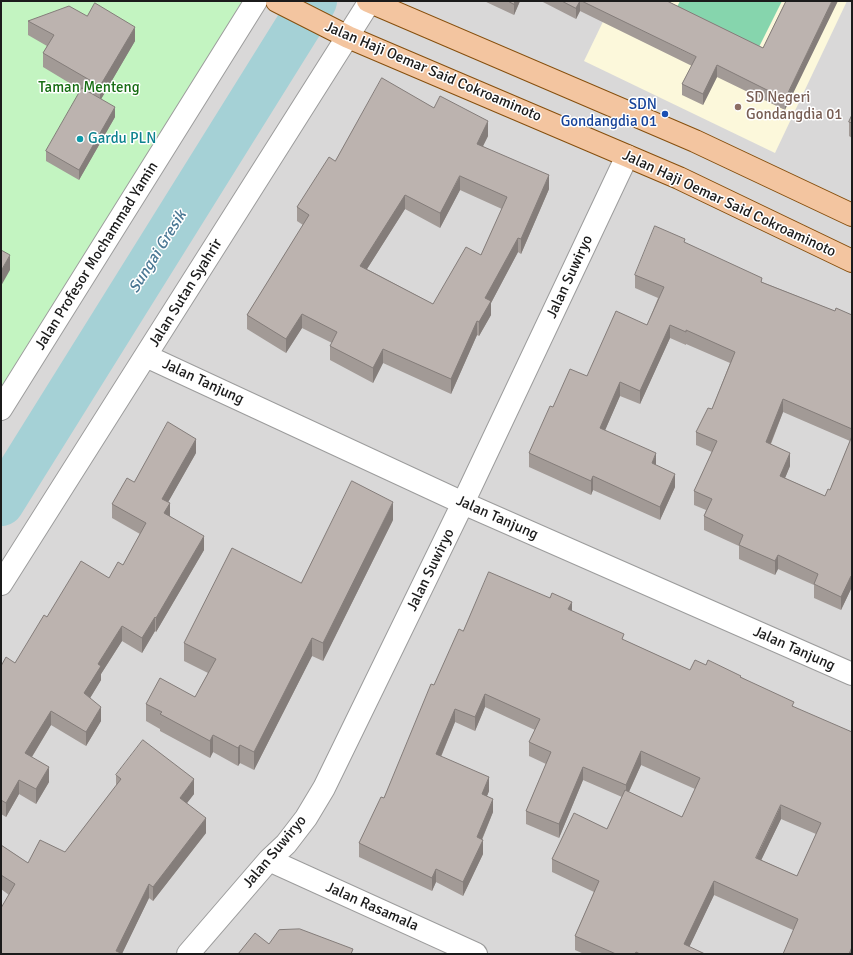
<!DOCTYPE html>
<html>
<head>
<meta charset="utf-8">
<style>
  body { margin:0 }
  #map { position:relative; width:853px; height:955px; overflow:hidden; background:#ece7e2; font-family:Signika,sans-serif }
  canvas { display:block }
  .frame { position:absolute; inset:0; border:2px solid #1b1b1b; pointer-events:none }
</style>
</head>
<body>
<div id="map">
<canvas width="853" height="955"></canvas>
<div class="frame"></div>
</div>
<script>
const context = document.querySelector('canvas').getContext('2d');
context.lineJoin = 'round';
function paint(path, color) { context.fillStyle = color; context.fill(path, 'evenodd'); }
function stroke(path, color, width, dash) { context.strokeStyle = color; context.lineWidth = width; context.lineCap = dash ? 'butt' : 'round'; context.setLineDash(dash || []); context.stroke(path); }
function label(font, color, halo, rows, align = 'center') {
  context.font = font + ' Signika,sans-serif'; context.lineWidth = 3; context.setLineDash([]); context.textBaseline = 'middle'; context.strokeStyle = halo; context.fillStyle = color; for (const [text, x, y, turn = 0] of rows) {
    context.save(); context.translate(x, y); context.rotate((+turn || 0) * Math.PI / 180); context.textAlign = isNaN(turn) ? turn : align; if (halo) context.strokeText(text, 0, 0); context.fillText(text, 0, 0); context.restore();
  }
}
const residential = new Path2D(`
  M 1,1 L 852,1 L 852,954 L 1,954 Z`);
const education = new Path2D(`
  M 613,1 L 847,1 L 775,153 L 584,61 Z`);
const park = new Path2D(`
  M 1,1 L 243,1 L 1,402 Z`);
const pitch = new Path2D(`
  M 680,1 L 782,1 L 757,51 L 675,11 Z`);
const river = new Path2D(`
  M 1,503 L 314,1`);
const minor = new Path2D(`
  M 146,356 L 463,503 L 852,674
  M 1,409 L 256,1
  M 1,584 L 370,1
  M 269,860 L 476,954
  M 188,954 L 269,860 L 286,844 L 306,818 L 324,788 L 463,503 L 627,156`);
const major = new Path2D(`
  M 277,1 L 348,37 L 679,178 L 852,261
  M 368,1 L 695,141 L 852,215`);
const wall = new Path2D(`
  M 484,1 L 520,1 L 514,15 Z
  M 541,1 L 667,1 L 763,48 L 786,1 L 785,110 L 717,77 L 703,105 L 682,95 L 682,84 L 692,66 L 580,11 L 576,19 Z
  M 87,16 L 135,41 L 101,99 L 115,117 L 79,180 L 46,161 L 46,151 L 81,90 L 43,67 L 43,53 L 47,46 L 28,35 L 28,21 Z
  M 434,108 L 488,136 L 483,146 L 549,189 L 521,254 L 518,252 L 491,303 L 491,315 L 479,336 L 477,335 L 451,394 L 383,363 L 373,383 L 330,360 L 330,346 L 332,343 L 302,328 L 286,353 L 247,329 L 247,315 L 303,225 L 297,221 L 297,207 L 335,161 ZM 460,190 L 502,209 L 481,255 L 433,304 L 367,269 L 405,209 L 440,228 Z
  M 852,115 L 852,138 L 849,136 L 849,122 Z
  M 685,243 L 762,282 L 835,311 L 852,315 L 852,590 L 851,589 L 841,610 L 814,598 L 814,585 L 778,569 L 775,575 L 739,559 L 739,546 L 704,530 L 704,516 L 706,510 L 694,505 L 694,491 L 712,452 L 696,445 L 696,432 L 712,409 L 730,363 L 686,344 L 686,345 L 670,338 L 640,404 L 620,396 L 605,430 L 656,465 L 675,487 L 660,520 L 593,490 L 591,495 L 529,467 L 529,453 L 553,407 L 587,376 L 647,325 L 658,298 L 635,288 L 635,275 ZM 783,412 L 850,441 L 830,490 L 825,496 L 785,478 L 790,466 L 771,444 Z
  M 196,453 L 168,502 L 170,516 L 204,550 L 156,632 L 155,631 L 142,653 L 122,641 L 101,674 L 101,680 L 90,698 L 101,721 L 86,746 L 51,725 L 32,757 L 49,782 L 36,804 L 19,794 L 6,817 L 1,814 L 1,666 L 15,663 L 47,617 L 109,578 L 123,565 L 140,534 L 112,518 L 112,504 L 134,482 Z
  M 393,520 L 323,661 L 312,656 L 254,770 L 240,763 L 238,766 L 213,752 L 210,758 L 160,731 L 160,729 L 146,721 L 146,704 L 195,697 L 208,673 L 184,661 L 184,643 L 301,583 Z
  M 572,611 L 624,640 L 690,670 L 706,665 L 741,677 L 794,707 L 852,954 L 793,930 L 714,895 L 689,947 L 705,954 L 584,954 L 575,950 L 575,936 L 594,892 L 552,872 L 552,859 L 607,829 L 622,797 L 583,780 L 559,838 L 526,824 L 526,811 L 546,764 L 529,756 L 529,742 L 535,730 L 485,707 L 475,731 L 455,722 L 441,757 L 489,791 L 487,796 L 493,812 L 482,840 L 483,854 L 463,896 L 436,882 L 432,891 L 359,857 L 359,843 L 384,798 L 434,685 L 463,631 ZM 641,765 L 695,789 L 682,817 L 629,792 ZM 781,819 L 816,834 L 797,876 L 761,860 Z
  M 116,775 L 194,794 L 187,803 L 206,833 L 153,901 L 149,898 L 122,953 L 9,895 L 1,889 L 1,845 L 28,863 L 65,852 L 116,786 Z`);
const shadedWall = new Path2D(`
  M 515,1 L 520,1 L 514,15 L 514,4 Z
  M 580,1 L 580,11 L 576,19 L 576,8 Z
  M 832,1 L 838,1 L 785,110 L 785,99 Z
  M 135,27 L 135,41 L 100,101 L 100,86 Z
  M 717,65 L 717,77 L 703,105 L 703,94 Z
  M 115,107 L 115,117 L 79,180 L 79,170 Z
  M 488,121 L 488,136 L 477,158 L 477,144 Z
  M 549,175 L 549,189 L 521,254 L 521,239 Z
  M 460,176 L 460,190 L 440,228 L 440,213 Z
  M 405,195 L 405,209 L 360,280 L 360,266 Z
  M 518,238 L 518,252 L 491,303 L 491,315 L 479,336 L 479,322 L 485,298 Z
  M 10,255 L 10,270 L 1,286 L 1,271 Z
  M 302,314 L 302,328 L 286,353 L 286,339 Z
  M 477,321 L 477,335 L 451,394 L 451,379 Z
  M 670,325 L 670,338 L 640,404 L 640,391 Z
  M 383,349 L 383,363 L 373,383 L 373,368 Z
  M 620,382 L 620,396 L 600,442 L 600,428 Z
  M 783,399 L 783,412 L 766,455 L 766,442 Z
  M 196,439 L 196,453 L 162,513 L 162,499 Z
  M 656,453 L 656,467 L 652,463 Z
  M 790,453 L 790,466 L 780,490 L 780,476 Z
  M 675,474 L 675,487 L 660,520 L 660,507 Z
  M 593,476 L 593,490 L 591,495 L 591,481 Z
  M 393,502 L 393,520 L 323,661 L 323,643 Z
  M 170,503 L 170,518 L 164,513 Z
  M 204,536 L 204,550 L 156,632 L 156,618 Z
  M 778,555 L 778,569 L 775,575 L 775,561 Z
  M 851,576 L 851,589 L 841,610 L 841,597 Z
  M 572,602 L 572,616 L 568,609 Z
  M 155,617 L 155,631 L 142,653 L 142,638 Z
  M 122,626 L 122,641 L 101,674 L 101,680 L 84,708 L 84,693 L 98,664 Z
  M 312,638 L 312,656 L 254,770 L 254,752 Z
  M 485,694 L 485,707 L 475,731 L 475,717 Z
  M 101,707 L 101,721 L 86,746 L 86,732 Z
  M 455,709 L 455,722 L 436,768 L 436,754 Z
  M 51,711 L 51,725 L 25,768 L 25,753 Z
  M 213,735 L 213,752 L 210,758 L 210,741 Z
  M 240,745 L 240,763 L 238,766 L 238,748 Z
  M 641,751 L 641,765 L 626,798 L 626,785 Z
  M 49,767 L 49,782 L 36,804 L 36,789 Z
  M 583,767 L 583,780 L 559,838 L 559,824 Z
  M 489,777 L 489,791 L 482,808 L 482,794 Z
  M 194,779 L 194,794 L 180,812 L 180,798 Z
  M 19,780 L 19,794 L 6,817 L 6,803 Z
  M 493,799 L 493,812 L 477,851 L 477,837 Z
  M 781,805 L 781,819 L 756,871 L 756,858 Z
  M 206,818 L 206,833 L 153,901 L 153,887 Z
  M 483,840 L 483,854 L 463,896 L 463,882 Z
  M 436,869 L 436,882 L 432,891 L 432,878 Z
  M 714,881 L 714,895 L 686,954 L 684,944 Z
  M 149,884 L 149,898 L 122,954 L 116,951 Z
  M 852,947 L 852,954 L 849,954 Z`);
const building = new Path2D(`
  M 508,1 L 515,1 L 514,4 Z
  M 562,1 L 580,1 L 576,8 Z
  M 582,1 L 667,1 L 763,48 L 786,1 L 832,1 L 785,99 L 717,65 L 703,94 L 682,84 L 696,57 Z
  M 95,3 L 135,27 L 100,86 L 43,53 L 54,35 L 28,21 L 69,6 L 87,16 Z
  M 382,78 L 434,108 L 440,96 L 488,121 L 477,144 L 549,175 L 521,239 L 518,238 L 485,298 L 491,301 L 479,322 L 477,321 L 451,379 L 383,349 L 373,368 L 330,346 L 337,332 L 302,314 L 286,339 L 247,315 L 309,215 L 297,207 L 329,157 L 335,161 ZM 460,176 L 507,197 L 481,255 L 466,247 L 433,304 L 360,266 L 405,195 L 440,213 Z
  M 82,88 L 115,107 L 79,170 L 46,151 Z
  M 852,115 L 852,123 L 849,122 Z
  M 655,226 L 685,239 L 684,242 L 762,278 L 761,282 L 835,311 L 836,308 L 852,315 L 852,429 L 783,399 L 766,442 L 790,453 L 780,476 L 825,496 L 828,489 L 830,490 L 852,436 L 852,577 L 851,576 L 841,597 L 814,584 L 818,574 L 778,555 L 775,561 L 739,545 L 743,535 L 704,516 L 712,499 L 694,491 L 717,441 L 696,432 L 708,408 L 712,409 L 735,352 L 686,330 L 686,332 L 670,325 L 640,391 L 620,382 L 600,428 L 656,453 L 652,463 L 675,474 L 660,507 L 593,476 L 591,481 L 529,453 L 550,406 L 553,407 L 570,369 L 587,376 L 616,311 L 647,325 L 664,287 L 635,275 Z
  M 1,250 L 10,255 L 1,271 Z
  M 168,422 L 196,439 L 162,499 L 170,503 L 164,513 L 204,536 L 156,618 L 155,617 L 142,638 L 122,626 L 98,664 L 101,666 L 84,693 L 101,707 L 86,732 L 51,711 L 25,753 L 49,767 L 36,789 L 19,780 L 6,803 L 1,800 L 1,666 L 6,657 L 15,663 L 44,615 L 47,617 L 81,561 L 109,578 L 118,562 L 123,565 L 146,523 L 112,504 L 127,478 L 134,482 Z
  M 352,481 L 393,502 L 323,643 L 312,638 L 254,752 L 240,745 L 238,748 L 213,735 L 210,741 L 160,714 L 162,712 L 146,704 L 160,678 L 195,697 L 216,659 L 184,643 L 232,548 L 301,583 Z
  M 489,572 L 550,598 L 552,593 L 572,602 L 568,609 L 624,634 L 622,639 L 690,670 L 695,660 L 706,665 L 708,660 L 741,676 L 740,677 L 794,702 L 792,706 L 852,732 L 852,947 L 849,954 L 783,954 L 798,919 L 714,881 L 684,944 L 705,954 L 640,954 L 636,952 L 635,954 L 616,954 L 575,936 L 599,881 L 552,859 L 574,813 L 607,829 L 625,790 L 682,817 L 700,778 L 641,751 L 626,785 L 583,767 L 559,824 L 526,811 L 551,752 L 529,742 L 540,719 L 485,694 L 475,717 L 455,709 L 436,754 L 489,777 L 482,794 L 493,799 L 477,837 L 483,840 L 463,882 L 436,869 L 432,878 L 359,843 L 381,797 L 384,798 L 431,684 L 434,685 L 459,629 L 463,631 ZM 781,805 L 821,823 L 797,876 L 756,858 Z
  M 143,740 L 194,779 L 180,798 L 206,818 L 153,887 L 149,884 L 116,951 L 123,954 L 1,954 L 1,908 L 15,884 L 1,875 L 1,845 L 28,863 L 40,840 L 65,852 L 121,779 L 116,775 Z
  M 300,929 L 353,949 L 351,954 L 238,954 L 255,933 L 269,944 L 279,930 Z`);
const markers = [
  [738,107,4,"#8d6e63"],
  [665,114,4,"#1a4fb4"],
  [80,139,4,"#0f9aa8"]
];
const streetNames = [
  ["Jalan Haji Oemar Said Cokroaminoto",433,72,23],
  ["Jalan Haji Oemar Said Cokroaminoto",729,204,25],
  ["Jalan Profesor Mochammad Yamin",97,256,-58],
  ["Jalan Suwiryo",570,277,-65],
  ["Jalan Sutan Syahrir",186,293,-58],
  ["Jalan Tanjung",203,382,25],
  ["Jalan Tanjung",497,518,24],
  ["Jalan Suwiryo",431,570,-64],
  ["Jalan Tanjung",794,649,24],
  ["Jalan Suwiryo",275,852,-50],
  ["Jalan Rasamala",372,907,24]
];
const parkNames = [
  ["Taman Menteng",89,88]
];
const educationNames = [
  ["SD Negeri",746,98],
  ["Gondangdia 01",746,115]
];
const transitNames = [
  ["SDN",657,105],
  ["Gondangdia 01",657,122]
];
const cultureNames = [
  ["Gardu PLN",88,139]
];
const waterNames = [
  ["Sungai Gresik",158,252,-58]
];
paint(residential, '#d9d8d8');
paint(education, '#fcf8db');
paint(park, '#c3f4c1');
paint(pitch, '#86d5ad');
stroke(river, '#a5d1d6', 46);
stroke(minor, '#9c9c9c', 24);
stroke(major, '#864f0d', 24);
stroke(minor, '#fff', 22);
stroke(major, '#f3c5a0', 22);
paint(wall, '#a29a96');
paint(shadedWall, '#847d7a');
paint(building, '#bcb3af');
stroke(building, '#847d7a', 1);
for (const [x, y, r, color] of markers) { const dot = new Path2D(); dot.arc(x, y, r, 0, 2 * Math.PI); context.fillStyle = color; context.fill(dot); stroke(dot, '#fff', 1.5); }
label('15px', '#1b1b1b', '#fff', streetNames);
label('15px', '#186e14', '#fff', parkNames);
label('15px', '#785e54', '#fff', educationNames, 'left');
label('15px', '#164399', '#fff', transitNames, 'right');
label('15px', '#0d838f', '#fff', cultureNames, 'left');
label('italic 16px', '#4b7894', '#fff', waterNames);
</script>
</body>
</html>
